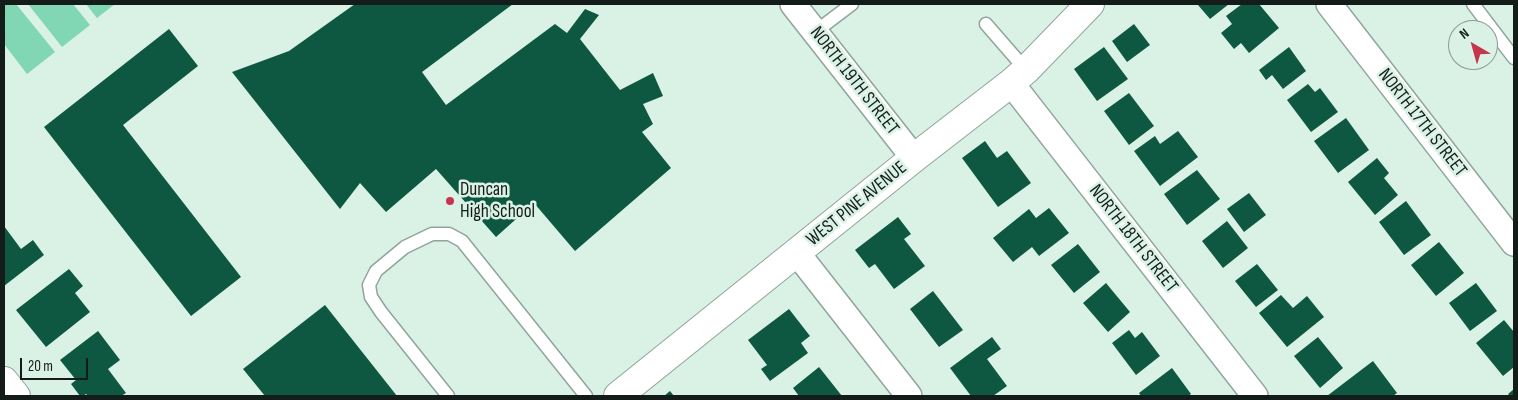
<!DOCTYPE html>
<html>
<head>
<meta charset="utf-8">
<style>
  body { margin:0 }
  #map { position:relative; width:1518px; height:400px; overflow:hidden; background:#daf1e6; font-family:"Sofia Sans Condensed",sans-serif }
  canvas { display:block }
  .frame { position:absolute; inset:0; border:5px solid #141c19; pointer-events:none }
  .north { position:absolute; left:1448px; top:20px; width:50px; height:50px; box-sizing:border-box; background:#daf1e6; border:1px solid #8b9c94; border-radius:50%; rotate:322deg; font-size:14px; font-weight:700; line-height:20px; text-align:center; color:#141c19 }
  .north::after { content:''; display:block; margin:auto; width:18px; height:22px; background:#c5354c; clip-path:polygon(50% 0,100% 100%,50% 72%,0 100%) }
  .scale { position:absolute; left:20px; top:358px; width:68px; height:22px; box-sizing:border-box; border:2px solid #141c19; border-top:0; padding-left:6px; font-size:15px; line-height:18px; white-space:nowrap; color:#141c19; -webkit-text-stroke:4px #daf1e6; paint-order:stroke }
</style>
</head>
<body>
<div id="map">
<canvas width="1518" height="400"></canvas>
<div class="frame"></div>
<div class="north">N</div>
<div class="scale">20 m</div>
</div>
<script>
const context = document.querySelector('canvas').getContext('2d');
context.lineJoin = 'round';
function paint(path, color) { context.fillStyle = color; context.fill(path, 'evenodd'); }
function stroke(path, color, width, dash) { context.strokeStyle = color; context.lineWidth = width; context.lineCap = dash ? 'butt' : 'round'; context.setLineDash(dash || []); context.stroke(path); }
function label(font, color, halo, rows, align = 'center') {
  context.font = font + ' "Sofia Sans Condensed",sans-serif'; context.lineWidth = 5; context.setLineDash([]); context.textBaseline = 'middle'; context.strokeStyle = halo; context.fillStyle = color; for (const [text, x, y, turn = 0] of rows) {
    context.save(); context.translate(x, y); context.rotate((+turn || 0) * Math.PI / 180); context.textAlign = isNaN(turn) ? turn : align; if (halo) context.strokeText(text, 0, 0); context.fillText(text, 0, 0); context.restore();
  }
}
const green = new Path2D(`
  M 4,4 L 16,4 L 55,52 L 27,74 L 4,44 Z
  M 28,4 L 73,4 L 90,25 L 62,47 Z
  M 86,4 L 115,4 L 97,18 Z`);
const building = new Path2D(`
  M 355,4 L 513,4 L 422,72 L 446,105 L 555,24 L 567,33 L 585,9 L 599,15 L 580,39 L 620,90 L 653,73 L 663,96 L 643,104 L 653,124 L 642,132 L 671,168 L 575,251 L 534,203 L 496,237 L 436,169 L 386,212 L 360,183 L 340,209 L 232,72 L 289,51 Z
  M 1200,4 L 1229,4 L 1210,19 L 1198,5 Z
  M 1242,4 L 1259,4 L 1279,28 L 1249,53 L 1241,43 L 1234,49 L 1221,33 L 1232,24 L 1226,16 Z
  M 1134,24 L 1150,45 L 1127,62 L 1112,41 Z
  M 169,29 L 198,66 L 123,125 L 241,277 L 191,316 L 44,127 Z
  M 1104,47 L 1128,79 L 1097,101 L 1074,69 Z
  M 1289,47 L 1306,71 L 1283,89 L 1272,75 L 1266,80 L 1259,70 Z
  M 1308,84 L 1315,92 L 1320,88 L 1338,112 L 1311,132 L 1287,100 Z
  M 1129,93 L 1154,126 L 1129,145 L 1104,111 Z
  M 1346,118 L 1369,150 L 1338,173 L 1314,141 Z
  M 1178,131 L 1198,157 L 1160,186 L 1134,151 L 1155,136 L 1160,144 Z
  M 985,141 L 997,158 L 1007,151 L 1031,183 L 998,207 L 962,158 Z
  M 1377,158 L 1389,173 L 1384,178 L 1398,195 L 1375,215 L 1348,182 Z
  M 1197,170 L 1220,199 L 1187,225 L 1164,194 Z
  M 1249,193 L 1266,215 L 1244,232 L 1227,209 Z
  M 1406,201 L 1431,235 L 1404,255 L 1379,222 Z
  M 1049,208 L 1069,233 L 1039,256 L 1032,247 L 1013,262 L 993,238 L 1029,209 L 1036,218 Z
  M 898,217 L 911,234 L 904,239 L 925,266 L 894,289 L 875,264 L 869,268 L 855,250 Z
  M 1227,221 L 1248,248 L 1223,268 L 1202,241 Z
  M 4,226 L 21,249 L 33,240 L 44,255 L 4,286 Z
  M 1439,242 L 1464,273 L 1436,296 L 1411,265 Z
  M 1078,244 L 1100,272 L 1074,293 L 1051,265 Z
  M 1257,264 L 1278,290 L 1256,307 L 1235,281 Z
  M 69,269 L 83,286 L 75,293 L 90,312 L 46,347 L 16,310 Z
  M 1106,283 L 1130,312 L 1108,332 L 1083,303 Z
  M 1476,283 L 1497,311 L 1470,331 L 1449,303 Z
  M 933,291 L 963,330 L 939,347 L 910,309 Z
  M 1281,295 L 1293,308 L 1307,296 L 1324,317 L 1287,347 L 1259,313 Z
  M 325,305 L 397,396 L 265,396 L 243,369 Z
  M 789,309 L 810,336 L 801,343 L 808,353 L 770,381 L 761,369 L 767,365 L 748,340 Z
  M 1504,320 L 1514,332 L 1514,367 L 1503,376 L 1476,343 Z
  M 1129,330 L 1135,338 L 1142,332 L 1160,356 L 1136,375 L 1112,343 Z
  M 98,331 L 120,360 L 108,369 L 126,393 L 121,396 L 88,396 L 86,394 L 83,396 L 80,396 L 71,384 L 76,380 L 60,360 Z
  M 992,337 L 1001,349 L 987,359 L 1007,386 L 993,396 L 971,396 L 950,368 Z
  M 1318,337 L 1343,368 L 1320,388 L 1294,356 Z
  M 1373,361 L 1397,393 L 1393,396 L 1327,396 Z
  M 819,367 L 842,396 L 799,396 L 793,388 Z
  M 1172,368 L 1191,394 L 1188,396 L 1141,396 L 1139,393 Z
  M 1514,389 L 1514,396 L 1510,396 L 1508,394 Z
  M 670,391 L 674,396 L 664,396 Z`);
const service = new Path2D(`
  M 1473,4 L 1514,58
  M 986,24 L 1026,70
  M 815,32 L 852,4
  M 448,396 L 381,312 L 371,297 L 369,285 L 376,271 L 405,247 L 432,234 L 449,234 L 462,241 L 586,396`);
const minor = new Path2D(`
  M 793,4 L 914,158
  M 1329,4 L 1514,243
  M 1011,83 L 1255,396
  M 797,253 L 909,396`);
const tertiary = new Path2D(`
  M 4,381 L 16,396
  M 618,396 L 914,158 L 1011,83 L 1026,70 L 1090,4`);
const markers = [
  [450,201,5,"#c5354c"]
];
const streetNames = [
  ["NORTH 19TH STREET",854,81,52],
  ["NORTH 17TH STREET",1422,123,52],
  ["WEST PINE AVENUE",857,204,-39],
  ["NORTH 18TH STREET",1133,239,52]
];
const poiNames = [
  ["Duncan",460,190],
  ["High School",460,212]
];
paint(green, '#81d6b4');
paint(building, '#0e5841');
stroke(service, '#8fa59b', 15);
stroke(minor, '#8fa59b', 28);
stroke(tertiary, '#8fa59b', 30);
stroke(service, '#fff', 12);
stroke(minor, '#fff', 25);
stroke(tertiary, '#fff', 28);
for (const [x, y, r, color] of markers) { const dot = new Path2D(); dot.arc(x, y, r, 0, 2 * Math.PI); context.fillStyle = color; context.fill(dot); stroke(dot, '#daf1e6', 2); }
label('19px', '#141c19', '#daf1e6', streetNames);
label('19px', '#141c19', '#daf1e6', poiNames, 'left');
</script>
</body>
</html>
